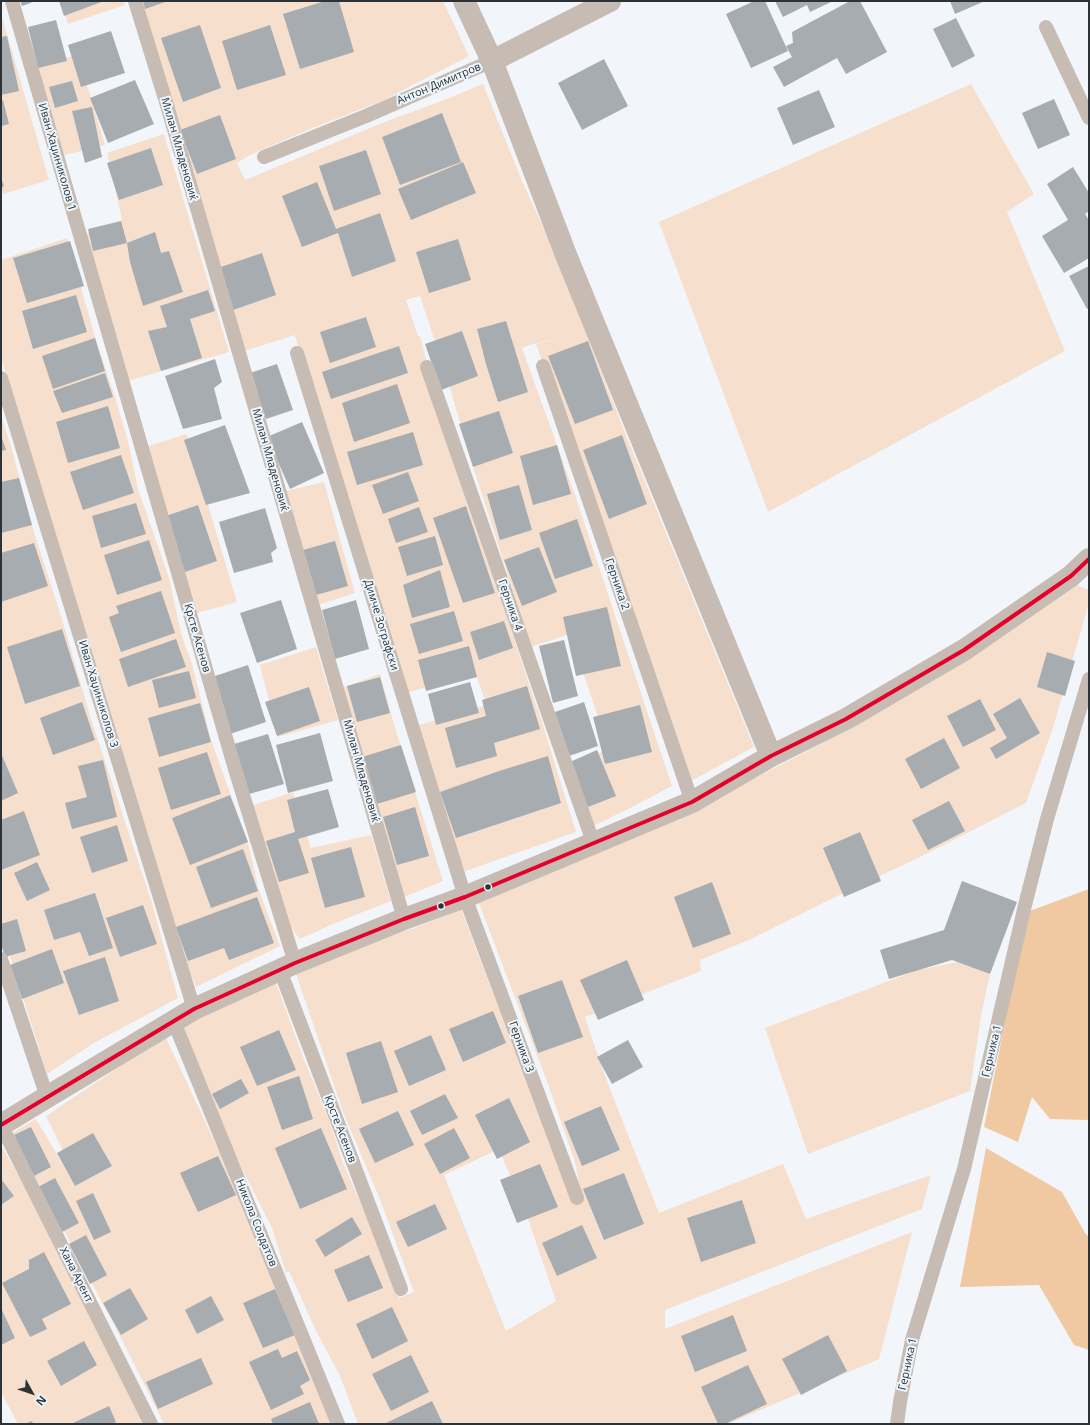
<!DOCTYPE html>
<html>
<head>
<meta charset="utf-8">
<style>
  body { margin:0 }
  #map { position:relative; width:1090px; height:1425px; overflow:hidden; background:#f2f6fa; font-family:"Open Sans",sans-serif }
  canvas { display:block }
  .frame { position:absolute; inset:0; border:2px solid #2b3338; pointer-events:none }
  .north { position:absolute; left:12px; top:1373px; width:40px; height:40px; -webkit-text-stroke:3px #eef6fd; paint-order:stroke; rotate:130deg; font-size:11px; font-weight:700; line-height:16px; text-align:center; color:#2b3338 }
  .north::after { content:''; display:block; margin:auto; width:14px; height:18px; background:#2b3338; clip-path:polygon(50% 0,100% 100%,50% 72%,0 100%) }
</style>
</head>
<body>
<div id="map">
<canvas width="1090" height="1425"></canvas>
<div class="frame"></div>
<div class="north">N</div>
</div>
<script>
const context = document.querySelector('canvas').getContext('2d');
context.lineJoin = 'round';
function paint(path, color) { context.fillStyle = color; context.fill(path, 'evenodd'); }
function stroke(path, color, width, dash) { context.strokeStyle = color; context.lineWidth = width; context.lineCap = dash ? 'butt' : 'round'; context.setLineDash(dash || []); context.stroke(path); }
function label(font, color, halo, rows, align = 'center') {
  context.font = font + ' "Open Sans",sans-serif'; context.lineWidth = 4; context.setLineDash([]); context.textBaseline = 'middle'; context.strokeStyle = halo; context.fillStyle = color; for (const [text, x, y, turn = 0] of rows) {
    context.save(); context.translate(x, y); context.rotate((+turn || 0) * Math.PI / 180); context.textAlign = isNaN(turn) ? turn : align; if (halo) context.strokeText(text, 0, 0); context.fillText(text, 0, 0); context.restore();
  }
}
const green = new Path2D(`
  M 62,1 L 124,1 L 125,5 L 68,24 Z
  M 141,1 L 443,1 L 469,56 L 382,101 L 310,129 L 252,154 L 237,163 L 245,180 L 387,121 L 447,99 L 483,84 L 522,181 L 551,244 L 587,333 L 623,428 L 754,747 L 689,782 L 536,344 L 562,338 L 533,344 L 522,348 L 576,498 L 672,786 L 630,808 L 589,828 L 568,765 L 609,749 L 570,634 L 531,647 L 471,460 L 447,378 L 420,296 L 406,300 L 418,336 L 420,336 L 429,371 L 515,642 L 542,722 L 576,832 L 457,874 L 409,728 L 487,705 L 475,673 L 399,695 L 304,370 L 295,335 L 244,351 Z
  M 1,13 L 49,180 L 3,194 L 2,191 L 1,191 Z
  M 78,55 L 105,145 L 61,156 L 35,64 Z
  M 971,84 L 1034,194 L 1007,212 L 1065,351 L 768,512 L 659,222 Z
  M 164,134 L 229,352 L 127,381 L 80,236 L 122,220 L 107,153 Z
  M 67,238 L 95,337 L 115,397 L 128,441 L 138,489 L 169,578 L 181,633 L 192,664 L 211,740 L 248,843 L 259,891 L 280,946 L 196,987 L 172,927 L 1,357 L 1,260 Z
  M 1,415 L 11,446 L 34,532 L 62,619 L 91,719 L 151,900 L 178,998 L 94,1043 L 47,1074 L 1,928 Z
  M 187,434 L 237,602 L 190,615 L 145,447 Z
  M 324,482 L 355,593 L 318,605 L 286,491 Z
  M 1077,585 L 1089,590 L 1089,603 L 1053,728 L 1026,803 L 918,858 L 835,897 L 749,940 L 700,960 L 701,971 L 585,1017 C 606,1084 634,1148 659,1213 L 783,1164 L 806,1219 L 931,1175 L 922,1209 L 665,1310 L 665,1329 L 912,1232 L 879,1359 L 728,1424 L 358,1424 L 340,1376 L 317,1333 L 289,1271 L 286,1273 L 272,1228 L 236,1157 L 180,1029 L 225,1004 L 276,983 L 305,1062 L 329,1120 L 343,1163 L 400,1292 L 399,1298 L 414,1292 L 381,1202 L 343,1112 L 295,971 L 352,949 L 414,928 L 461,909 L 514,1049 L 548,1134 L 580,1188 L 575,1162 L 548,1084 L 477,898 L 710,801 L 856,726 L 854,723 L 923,687 L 987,647 ZM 499,1149 L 528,1219 L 556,1301 L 506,1331 L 444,1175 Z
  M 316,647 L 338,720 L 278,737 L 260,665 Z
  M 380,674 L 395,728 L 443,881 L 404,897 L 358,741 L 344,687 Z
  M 293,792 L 311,848 L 371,835 L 391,901 L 335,923 L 300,939 L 295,933 L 287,921 L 248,807 Z
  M 994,955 L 981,1016 L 970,1091 L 808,1154 L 765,1028 L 918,970 Z
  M 165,1036 L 249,1215 L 337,1424 L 164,1424 L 121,1338 L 12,1133 L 36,1119 L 74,1183 L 77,1180 L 46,1116 Z
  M 1,1145 L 56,1242 L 150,1424 L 18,1424 L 1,1392 Z`);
const forest = new Path2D(`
  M 1089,889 L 1089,1120 L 1050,1119 L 1032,1097 L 1018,1142 L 984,1127 L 1027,912 Z
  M 986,1148 L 1062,1192 L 1085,1233 L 1089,1237 L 1089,1350 L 1074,1345 L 1039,1285 L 960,1287 Z`);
const building = new Path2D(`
  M 20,1 L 36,1 L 22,6 Z
  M 59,1 L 104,1 L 64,16 Z
  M 143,1 L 168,1 L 145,9 Z
  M 325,1 L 339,1 L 354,52 L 300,69 L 283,14 Z
  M 754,1 L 765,1 L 788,51 L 751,68 L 726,14 Z
  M 775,1 L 833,1 L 810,12 L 807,5 L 783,17 Z
  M 850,1 L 860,1 L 887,52 L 846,74 L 837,58 L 784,87 L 773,67 L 792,57 L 786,46 L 793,43 L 792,32 Z
  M 950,1 L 985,1 L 955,14 Z
  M 956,18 L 975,56 L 952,68 L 933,29 Z
  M 56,20 L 67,61 L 38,68 L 28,27 Z
  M 200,25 L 221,88 L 183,102 L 161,38 Z
  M 270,25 L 286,75 L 237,90 L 222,41 Z
  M 111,31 L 125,73 L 81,87 L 68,45 Z
  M 7,36 L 19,91 L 1,95 L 1,37 Z
  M 604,59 L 628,106 L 582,130 L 558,83 Z
  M 135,80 L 154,124 L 108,143 L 90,98 Z
  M 72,81 L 78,101 L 55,108 L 49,87 Z
  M 819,90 L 835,127 L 793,145 L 777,108 Z
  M 1054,99 L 1070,135 L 1038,149 L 1022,113 Z
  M 3,100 L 9,124 L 1,126 L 1,101 Z
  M 92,107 L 102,157 L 85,163 L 72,111 Z
  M 442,113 L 461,162 L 400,185 L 382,137 Z
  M 220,115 L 236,159 L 197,174 L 180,130 Z
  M 151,148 L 163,185 L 119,200 L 107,163 Z
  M 366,150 L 381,194 L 334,211 L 319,166 Z
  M 463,162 L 476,193 L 411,220 L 398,189 Z
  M 1073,167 L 1089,193 L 1089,211 L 1085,214 L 1089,220 L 1089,258 L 1064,273 L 1042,236 L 1068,220 L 1047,184 Z
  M 1,178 L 4,186 L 1,188 Z
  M 317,182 L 336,229 L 380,213 L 396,261 L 352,277 L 338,233 L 302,247 L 282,196 Z
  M 121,221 L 127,243 L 93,251 L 88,229 Z
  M 155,232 L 161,253 L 169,251 L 183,292 L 143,306 L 130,262 L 127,243 Z
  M 458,239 L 471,280 L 429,293 L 416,252 Z
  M 70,241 L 84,286 L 27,303 L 13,258 Z
  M 262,253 L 276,295 L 233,310 L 218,268 Z
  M 1089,266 L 1089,308 L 1087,309 L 1069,276 Z
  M 208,290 L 215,311 L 190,319 L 202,358 L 161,371 L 148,331 L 167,327 L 160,306 Z
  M 76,295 L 87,332 L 33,349 L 22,311 Z
  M 366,317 L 376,347 L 330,363 L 320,332 Z
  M 506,321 L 528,392 L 498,402 L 486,364 L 477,329 Z
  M 462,331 L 478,376 L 441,390 L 425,344 Z
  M 95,338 L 105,371 L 53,389 L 42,356 Z
  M 588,341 L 613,410 L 575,424 L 548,356 Z
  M 399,346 L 408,373 L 331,399 L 322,372 Z
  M 215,359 L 222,382 L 214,388 L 222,419 L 183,429 L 165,376 Z
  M 277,364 L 293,410 L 266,419 L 250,373 Z
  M 105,373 L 113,397 L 62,413 L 53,391 Z
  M 397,384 L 410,423 L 354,442 L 342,403 Z
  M 108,406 L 120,448 L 68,463 L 56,422 Z
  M 499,411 L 513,453 L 473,467 L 459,424 Z
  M 302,422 L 324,473 L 290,489 L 267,437 Z
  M 225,425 L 250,493 L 206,505 L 184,440 Z
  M 413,432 L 423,465 L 357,485 L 347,452 Z
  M 1,435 L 6,450 L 1,451 Z
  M 622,435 L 647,504 L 609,519 L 583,450 Z
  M 557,445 L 571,494 L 533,505 L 520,456 Z
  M 121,455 L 134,493 L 83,510 L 70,472 Z
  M 408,472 L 419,501 L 383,514 L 372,485 Z
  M 19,478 L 32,525 L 1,533 L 1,482 Z
  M 519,485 L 532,530 L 500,540 L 487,494 Z
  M 136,503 L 146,534 L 101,548 L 92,516 Z
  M 198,505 L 217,561 L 185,572 L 166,516 Z
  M 466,506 L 495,593 L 463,603 L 433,518 Z
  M 419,507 L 428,532 L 396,543 L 388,519 Z
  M 265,508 L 277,548 L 271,553 L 273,562 L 234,573 L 219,522 Z
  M 577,519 L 593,566 L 555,579 L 539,533 Z
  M 435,536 L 443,565 L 407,576 L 398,547 Z
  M 149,540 L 162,580 L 117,595 L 104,555 Z
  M 335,541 L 348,586 L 316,595 L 303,550 Z
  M 34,543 L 48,586 L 1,602 L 1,553 Z
  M 539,547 L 557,592 L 522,606 L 504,560 Z
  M 440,570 L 450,607 L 412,618 L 403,585 Z
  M 161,591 L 175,633 L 121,652 L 109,617 L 119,613 L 116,606 Z
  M 281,600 L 297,649 L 257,663 L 240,613 Z
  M 356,600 L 369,649 L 335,659 L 322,610 Z
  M 607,607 L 621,666 L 576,676 L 563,617 Z
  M 454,611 L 463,641 L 419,654 L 410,624 Z
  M 504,621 L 513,648 L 479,660 L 470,632 Z
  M 62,629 L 80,686 L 25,704 L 7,647 Z
  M 176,639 L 186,667 L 128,687 L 119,659 Z
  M 564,640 L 578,696 L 553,703 L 539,646 Z
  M 469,646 L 477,677 L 426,691 L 418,660 Z
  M 1047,652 L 1075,661 L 1065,696 L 1037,687 Z
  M 248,665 L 266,722 L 230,734 L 212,677 Z
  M 189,671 L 196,698 L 159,708 L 152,680 Z
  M 380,677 L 390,713 L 357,722 L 347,686 Z
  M 470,682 L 479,713 L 436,725 L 428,694 Z
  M 527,686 L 540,729 L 494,743 L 497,756 L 456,768 L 445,728 L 486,716 L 482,700 Z
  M 309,687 L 320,721 L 277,736 L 265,702 Z
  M 1020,698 L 1040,733 L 996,759 L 990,748 L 1007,738 L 993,714 Z
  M 980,699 L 996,730 L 963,747 L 947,716 Z
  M 82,702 L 95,740 L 53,755 L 40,718 Z
  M 584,702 L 598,746 L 569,756 L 555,712 Z
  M 200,703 L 211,742 L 159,757 L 148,718 Z
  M 640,705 L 652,752 L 605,764 L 593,717 Z
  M 320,733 L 333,781 L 288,793 L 276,745 Z
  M 268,734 L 284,784 L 249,794 L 234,744 Z
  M 944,738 L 960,768 L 921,789 L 905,759 Z
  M 401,745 L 416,792 L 377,804 L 362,757 Z
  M 597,750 L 616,796 L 588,807 L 570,762 Z
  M 207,752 L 221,794 L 171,810 L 158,768 Z
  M 1,753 L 18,793 L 1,801 Z
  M 548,756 L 561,803 L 456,838 L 440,792 L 499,771 Z
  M 103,760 L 117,817 L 72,829 L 65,803 L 87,797 L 78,766 Z
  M 328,789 L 339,827 L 298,839 L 309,873 L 279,882 L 266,841 L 295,832 L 287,800 Z
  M 230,795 L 248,842 L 190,865 L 172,818 Z
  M 949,801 L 965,831 L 928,850 L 912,820 Z
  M 415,807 L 429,856 L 397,865 L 383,817 Z
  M 24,811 L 40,855 L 1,870 L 1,820 Z
  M 117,825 L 128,861 L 92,873 L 80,837 Z
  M 860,832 L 881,881 L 844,897 L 823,848 Z
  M 351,847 L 365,897 L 325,908 L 311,858 Z
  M 243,849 L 258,891 L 211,908 L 196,867 Z
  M 37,862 L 50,890 L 27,901 L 14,873 Z
  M 962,881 L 1017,902 L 990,974 L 952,960 L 889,979 L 880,950 L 944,930 Z
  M 712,882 L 731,934 L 693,948 L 674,897 Z
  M 95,893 L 113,948 L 89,956 L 80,932 L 54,940 L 44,910 Z
  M 257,897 L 274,943 L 229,960 L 224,948 L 188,961 L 176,927 Z
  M 143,905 L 157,944 L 120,957 L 106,918 Z
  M 17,919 L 26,951 L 5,957 L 1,944 L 1,924 Z
  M 52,949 L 64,983 L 22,999 L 10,965 Z
  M 105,957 L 119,1001 L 79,1015 L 63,971 Z
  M 627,960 L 644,1000 L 598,1020 L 580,980 Z
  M 562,980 L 583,1037 L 538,1053 L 518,996 Z
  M 493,1011 L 506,1043 L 463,1062 L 449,1029 Z
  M 279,1030 L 296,1070 L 257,1086 L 240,1047 Z
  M 431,1035 L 446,1070 L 409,1086 L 394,1051 Z
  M 628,1040 L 643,1067 L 612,1084 L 597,1057 Z
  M 381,1041 L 398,1092 L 362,1104 L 346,1053 Z
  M 299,1076 L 313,1119 L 282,1130 L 267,1087 Z
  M 241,1079 L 249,1093 L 220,1109 L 212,1094 Z
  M 445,1094 L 458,1118 L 422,1135 L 410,1111 Z
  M 509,1098 L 530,1142 L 497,1159 L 475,1115 Z
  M 601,1106 L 620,1150 L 582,1166 L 564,1122 Z
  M 398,1111 L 414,1145 L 375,1163 L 359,1129 Z
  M 31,1127 L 51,1167 L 34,1176 L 14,1135 Z
  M 321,1128 L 347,1189 L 300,1209 L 275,1148 Z
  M 454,1128 L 470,1158 L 440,1174 L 424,1144 Z
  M 93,1133 L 112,1166 L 75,1186 L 57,1153 Z
  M 218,1156 L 236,1195 L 198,1212 L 180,1173 Z
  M 540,1164 L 558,1207 L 517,1223 L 500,1180 Z
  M 624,1173 L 644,1224 L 604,1240 L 583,1189 Z
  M 55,1178 L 79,1223 L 62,1232 L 38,1187 Z
  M 1,1179 L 14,1196 L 1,1205 Z
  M 93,1193 L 111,1232 L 94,1240 L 76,1201 Z
  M 742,1200 L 756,1243 L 701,1262 L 687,1218 Z
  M 435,1204 L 447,1229 L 408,1247 L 396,1222 Z
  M 352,1217 L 362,1234 L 325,1257 L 315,1240 Z
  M 582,1225 L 597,1258 L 557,1276 L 542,1243 Z
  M 86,1235 L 107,1275 L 90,1284 L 69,1244 Z
  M 44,1252 L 71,1304 L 42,1319 L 47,1329 L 30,1337 L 2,1283 L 29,1269 L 29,1260 Z
  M 369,1255 L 383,1288 L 348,1302 L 334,1270 Z
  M 130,1288 L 148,1319 L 121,1335 L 103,1303 Z
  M 275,1289 L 295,1335 L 263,1348 L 243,1303 Z
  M 211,1296 L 224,1320 L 197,1334 L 185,1310 Z
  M 392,1307 L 408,1341 L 372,1359 L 356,1324 Z
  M 1,1308 L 15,1338 L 1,1345 Z
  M 733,1315 L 747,1351 L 695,1372 L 681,1336 Z
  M 828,1335 L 847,1371 L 801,1395 L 782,1359 Z
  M 84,1341 L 97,1365 L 61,1386 L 47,1361 Z
  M 278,1349 L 282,1358 L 297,1351 L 310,1380 L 300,1386 L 304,1394 L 271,1410 L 249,1362 Z
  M 411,1355 L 429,1392 L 391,1411 L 372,1374 Z
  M 201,1358 L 213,1384 L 158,1409 L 146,1382 Z
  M 748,1365 L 767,1404 L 725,1424 L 718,1424 L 701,1387 Z
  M 432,1401 L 443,1424 L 384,1424 Z
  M 310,1402 L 319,1424 L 273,1424 L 271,1419 Z
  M 109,1406 L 116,1422 L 111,1424 L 74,1424 L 73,1423 Z
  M 32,1421 L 33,1424 L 24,1424 Z`);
const service = new Path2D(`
  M 12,1 L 235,769 L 295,963
  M 135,1 L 166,102 L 404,919
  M 1046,27 L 1089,118
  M 264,157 L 366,116 L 492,61
  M 297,353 L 465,897 L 577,1198
  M 543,366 L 692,802
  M 427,367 L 593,842
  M 1,378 L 194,1009
  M 1,959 L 47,1097
  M 280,970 L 401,1289
  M 174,1022 L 338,1424
  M 1,1125 L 151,1424
  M 897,1424 L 900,1402 L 912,1340 L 964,1169 L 1025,905 L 1047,819 L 1089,679`);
const minor = new Path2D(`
  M 464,1 L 492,61 L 566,255 L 771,756
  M 492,61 L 610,1
  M 1,1125 L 47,1097 L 194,1009 L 295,963 L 404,919 L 465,897 L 692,802 L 771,756 L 846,719 L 964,650 L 1071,576 L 1089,559`);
const bus1 = new Path2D(`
  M 1,1125 L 194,1009 L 295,963 L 404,919 L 465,897 L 692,802 L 771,756 L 846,719 L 964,650 L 1071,576 L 1089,559`);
const markers = [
  [488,887,3.5,"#2b3338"],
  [441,906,3.5,"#2b3338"]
];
const streetNames = [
  ["Антон Димитров",439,84,-23],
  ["Милан Младеновиќ",179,149,74],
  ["Иван Хаџиниколов 1",57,157,74],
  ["Милан Младеновиќ",270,460,74],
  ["Герника 2",617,584,71],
  ["Герника 4",510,605,71],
  ["Димче Зографски",381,625,73],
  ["Крсте Асенов",197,638,74],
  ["Иван Хаџиниколов 3",98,694,73],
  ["Милан Младеновиќ",361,771,74],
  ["Герника 3",521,1047,70],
  ["Герника 1",992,1051,-77],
  ["Крсте Асенов",340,1129,69],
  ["Никола Солдатов",256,1223,68],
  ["Хана Арент",76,1275,63],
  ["Герника 1",908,1364,-78]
];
paint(green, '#f6e0cd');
paint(forest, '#f0c8a1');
paint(building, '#a6acb0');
stroke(service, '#c6bcb3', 14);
stroke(minor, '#c6bcb3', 22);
stroke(bus1, '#e4002b', 4);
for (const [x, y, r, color] of markers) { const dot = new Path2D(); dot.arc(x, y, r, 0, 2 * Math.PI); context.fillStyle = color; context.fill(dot); stroke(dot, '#eef6fd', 1.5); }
label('11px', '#2b3338', '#eef6fd', streetNames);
</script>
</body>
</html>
